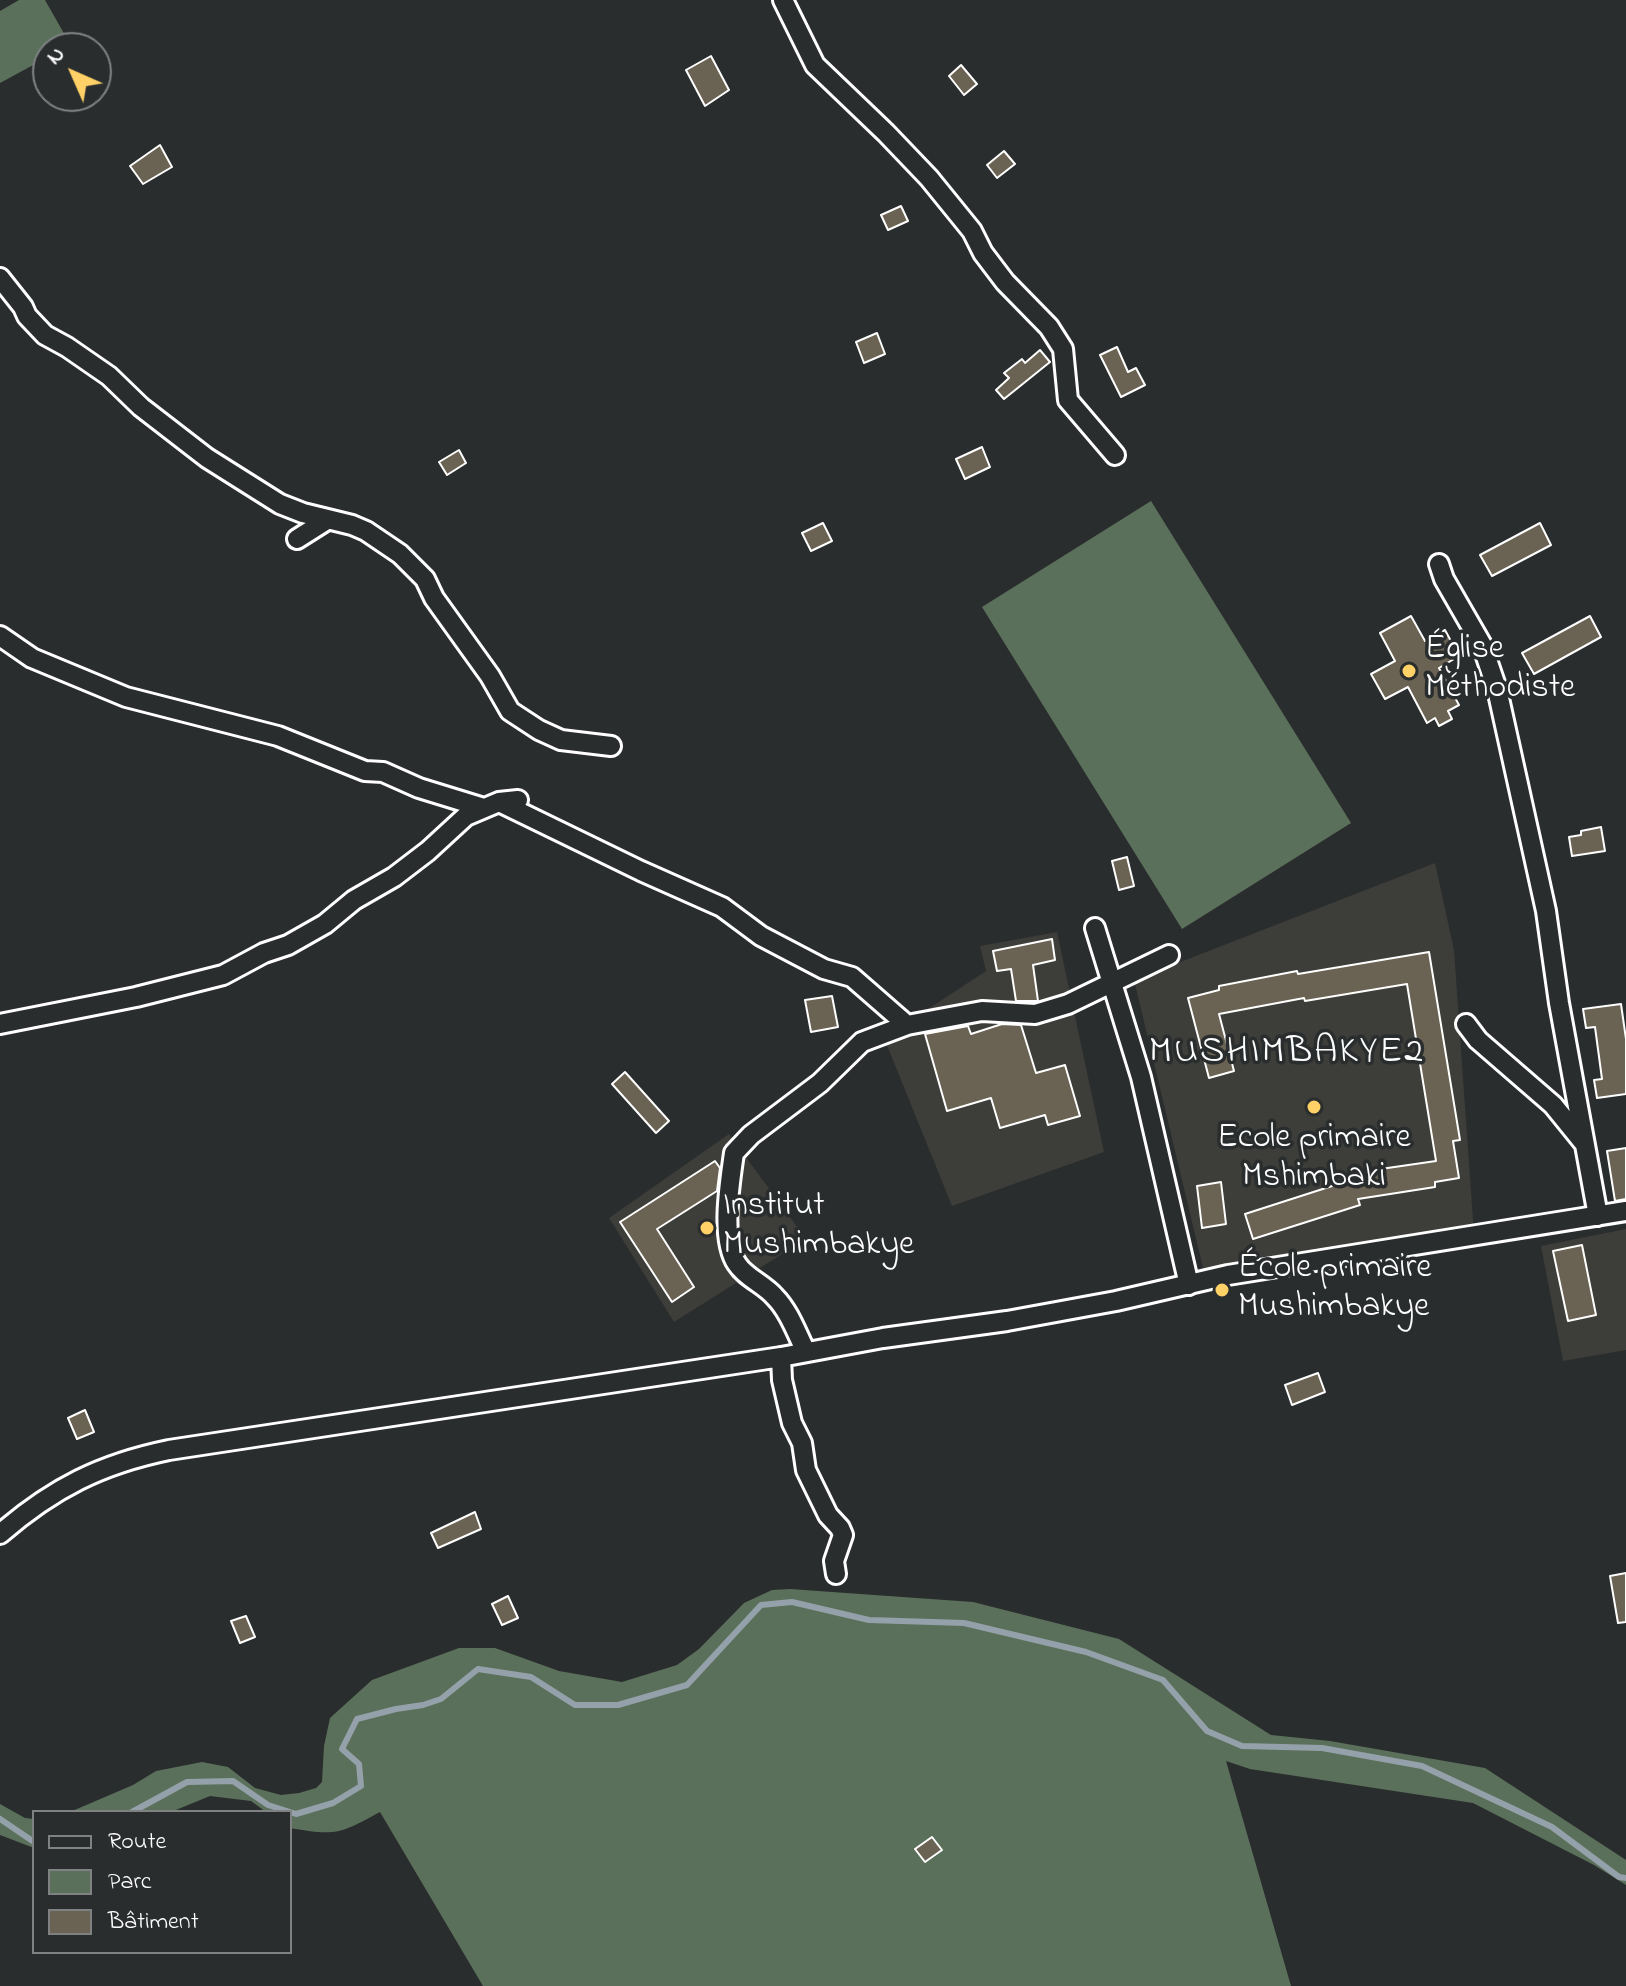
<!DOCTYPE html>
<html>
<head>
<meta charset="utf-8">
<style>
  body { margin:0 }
  #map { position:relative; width:1626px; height:1986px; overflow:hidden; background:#2a2d2e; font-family:"Indie Flower",sans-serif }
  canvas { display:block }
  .legend { position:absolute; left:32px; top:1810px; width:260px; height:144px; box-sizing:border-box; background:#2a2d2e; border:2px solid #7f8182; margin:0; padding:10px 14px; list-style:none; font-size:24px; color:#fff }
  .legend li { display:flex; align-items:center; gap:16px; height:40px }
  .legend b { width:40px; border:2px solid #7f8182 }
  .north { position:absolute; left:32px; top:32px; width:80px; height:80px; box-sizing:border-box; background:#2a2d2e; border:2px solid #7f8182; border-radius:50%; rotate:315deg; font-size:22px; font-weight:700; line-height:32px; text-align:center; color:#fff }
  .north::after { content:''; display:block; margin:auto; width:28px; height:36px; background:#ffd166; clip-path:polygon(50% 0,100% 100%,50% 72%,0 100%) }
</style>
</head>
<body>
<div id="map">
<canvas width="1626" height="1986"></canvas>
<ul class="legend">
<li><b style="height:10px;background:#2a2d2e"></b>Route</li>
<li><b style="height:22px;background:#5b705a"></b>Parc</li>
<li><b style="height:22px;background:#6a6252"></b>Bâtiment</li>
</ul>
<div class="north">N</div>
</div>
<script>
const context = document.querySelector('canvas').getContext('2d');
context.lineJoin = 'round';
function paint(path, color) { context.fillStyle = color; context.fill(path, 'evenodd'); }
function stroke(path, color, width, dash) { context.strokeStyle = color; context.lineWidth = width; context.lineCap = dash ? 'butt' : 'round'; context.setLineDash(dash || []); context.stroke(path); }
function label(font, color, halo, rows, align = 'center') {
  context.font = font + ' "Indie Flower",sans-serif'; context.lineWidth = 7; context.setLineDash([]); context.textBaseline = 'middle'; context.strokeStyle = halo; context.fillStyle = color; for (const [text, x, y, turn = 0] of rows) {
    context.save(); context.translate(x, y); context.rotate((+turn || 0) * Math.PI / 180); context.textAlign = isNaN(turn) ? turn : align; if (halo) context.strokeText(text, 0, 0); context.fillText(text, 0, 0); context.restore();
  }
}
const built = new Path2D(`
  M 1435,863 L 1454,950 L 1474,1234 L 1204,1272 L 1134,980 Z
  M 1057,932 L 1104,1152 L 952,1206 L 884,1038 L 986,971 L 980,946 Z
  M 729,1134 L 806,1239 L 674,1322 L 609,1218 Z
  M 1626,1229 L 1626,1350 L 1563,1361 L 1541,1246 Z`);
const green = new Path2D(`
  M 19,0 L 45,0 L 70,44 L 64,48 L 48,48 L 48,57 L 0,83 L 0,11 Z
  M 1151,501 L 1351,823 L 1182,929 L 982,607 Z
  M 790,1589 L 973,1602 L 1119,1639 L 1271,1735 L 1330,1741 L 1485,1768 L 1626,1860 L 1626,1885 L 1594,1865 L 1473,1803 L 1250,1769 L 1226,1761 L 1291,1986 L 483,1986 L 380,1812 C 340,1834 336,1836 290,1828 L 290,1812 L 266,1812 L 251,1801 L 210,1796 L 171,1812 L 70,1812 L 133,1785 L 156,1771 L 202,1762 L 228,1767 L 255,1788 L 281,1795 L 299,1793 L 316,1788 L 322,1782 L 324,1746 L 330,1718 L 372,1680 L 459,1648 L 495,1648 L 559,1671 L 622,1682 L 677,1665 L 699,1649 L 744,1603 L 772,1590 Z
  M 0,1804 L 25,1818 L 34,1819 L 34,1848 L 0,1835 Z`);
const stream = new Path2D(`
  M 132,1812 L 187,1782 L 233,1781 L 268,1805 L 296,1814 L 333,1803 L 361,1786 L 359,1764 L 342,1749 L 357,1719 L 396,1709 L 423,1705 L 441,1699 L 478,1669 L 531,1677 L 575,1705 L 618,1705 L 687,1685 L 761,1605 L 792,1602 L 869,1620 L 964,1623 L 1086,1652 L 1163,1680 L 1207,1731 L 1242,1746 L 1322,1748 L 1422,1766 L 1552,1827 L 1619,1877 L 1626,1878
  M 0,1819 L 34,1842`);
const building = new Path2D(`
  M 711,56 L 729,90 L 705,106 L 686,70 Z
  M 961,65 L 977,84 L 964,95 L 949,76 Z
  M 160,145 L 172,167 L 143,184 L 130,166 Z
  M 1004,151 L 1015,164 L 997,178 L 987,165 Z
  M 901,206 L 908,221 L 888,230 L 881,215 Z
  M 877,333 L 885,354 L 864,363 L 856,342 Z
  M 1117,347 L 1128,372 L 1136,368 L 1145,385 L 1121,397 L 1100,355 Z
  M 1040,350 L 1050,362 L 1004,399 L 996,390 L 1009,378 L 1004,373 L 1022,359 L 1025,363 Z
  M 982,447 L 990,467 L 965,479 L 956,459 Z
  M 459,450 L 466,463 L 447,475 L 439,462 Z
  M 823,523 L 832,541 L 811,551 L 802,533 Z
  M 1540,523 L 1551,545 L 1492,576 L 1480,555 Z
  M 1411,616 L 1425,641 L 1445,630 L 1459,656 L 1439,668 L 1459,705 L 1448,711 L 1452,719 L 1439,726 L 1435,718 L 1427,723 L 1408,687 L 1385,699 L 1371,674 L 1395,661 L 1380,633 Z
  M 1590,616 L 1601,637 L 1534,674 L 1522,653 Z
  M 1601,827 L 1605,851 L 1572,856 L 1569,837 L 1581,835 L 1581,831 Z
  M 1127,857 L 1134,886 L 1119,890 L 1112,861 Z
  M 1052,939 L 1055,960 L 1033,965 L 1038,1001 L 1016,1001 L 1011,969 L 997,971 L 993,951 Z
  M 1429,952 L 1460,1140 L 1453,1141 L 1459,1178 L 1435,1182 L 1435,1187 L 1358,1199 L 1360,1205 L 1253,1239 L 1245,1214 L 1360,1177 L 1360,1172 L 1436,1161 L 1407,984 L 1305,1001 L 1304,998 L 1219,1014 L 1234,1071 L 1209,1078 L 1188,998 L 1219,990 L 1219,986 L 1297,971 L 1298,974 Z
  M 832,996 L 838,1027 L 811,1032 L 805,1000 Z
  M 1621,1004 L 1626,1039 L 1626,1094 L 1597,1098 L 1594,1080 L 1602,1079 L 1595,1027 L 1586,1028 L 1583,1009 Z
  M 1002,1024 L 1021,1025 L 1036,1073 L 1065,1065 L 1080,1116 L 1048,1125 L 1045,1115 L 1000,1128 L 991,1098 L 947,1111 L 925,1034 L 968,1026 L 971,1034 Z
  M 625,1072 L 669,1121 L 656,1133 L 612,1084 Z
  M 1626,1148 L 1626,1199 L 1615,1201 L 1607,1151 Z
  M 715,1161 L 720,1168 L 717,1191 L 657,1229 L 694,1287 L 672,1302 L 620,1222 Z
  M 1221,1182 L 1226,1224 L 1202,1228 L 1197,1186 Z
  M 1582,1245 L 1596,1315 L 1568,1321 L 1553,1251 Z
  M 1318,1373 L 1325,1392 L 1292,1405 L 1285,1385 Z
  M 85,1410 L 94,1432 L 77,1439 L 68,1418 Z
  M 475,1512 L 481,1529 L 438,1548 L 431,1533 Z
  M 1626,1573 L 1626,1622 L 1618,1623 L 1610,1576 Z
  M 508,1596 L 518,1618 L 502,1625 L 492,1604 Z
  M 246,1616 L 255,1637 L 240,1643 L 231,1621 Z
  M 932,1837 L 942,1850 L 925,1862 L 915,1849 Z`);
const street = new Path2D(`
  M 783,0 L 815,65 L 886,133 L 929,178 L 972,231 L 983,253 L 1005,282 L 1049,327 L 1063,349 L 1068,400 L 1115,455
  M 0,278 L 23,307 L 27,316 L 45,335 L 67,347 L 109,376 L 141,407 L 207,458 L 280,504 L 303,513 L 352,525 L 366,531 L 400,554 L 425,579 L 434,598 L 490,676 L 510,711 L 539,730 L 561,740 L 611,746
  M 297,539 L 327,520
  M 1439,564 L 1444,579 L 1482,645 L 1497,689 L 1546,911 L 1559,1003 L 1598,1216
  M 0,636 L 32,658 L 126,697 L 278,736 L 365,771 L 383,772 L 419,788 L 484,808
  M 499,802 L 641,871 L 722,907 L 761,936 L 824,969 L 852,977 L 907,1025
  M 1095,928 L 1141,1077 L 1189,1285
  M 0,1024 L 136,997 L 223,975 L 264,953 L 288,945 L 325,924 L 354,900 L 394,877 L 428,851 L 466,816 L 499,802 L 518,800
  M 1466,1024 L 1478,1040 L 1553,1105 L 1583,1142
  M 806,1352 C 797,1334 789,1311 775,1297 C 764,1284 746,1278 737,1264 C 720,1239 730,1182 734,1153 L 751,1135 L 820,1083 L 862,1042 L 907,1025 L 982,1011 L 1035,1014 L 1068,1004 L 1169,955
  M 781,1357 L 782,1380 L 792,1423 L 802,1443 L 806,1470 L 828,1515 L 840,1528 L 843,1535 L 834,1561 L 836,1574
  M 0,1534 C 53,1488 101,1464 169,1450 L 781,1357 L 883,1338 L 1007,1321 L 1116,1301 L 1228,1275 L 1626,1211`);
const markers = [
  [1409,671,8,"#ffd166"],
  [1314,1107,8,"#ffd166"],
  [707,1228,8,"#ffd166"],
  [1222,1290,8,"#ffd166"]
];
const poiNames = [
  ["Église",1425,651],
  ["Méthodiste",1425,690],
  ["Ecole primaire",1314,1140,"center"],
  ["Mshimbaki",1314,1179,"center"],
  ["Institut",723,1208],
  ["Mushimbakye",723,1247],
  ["École primaire",1238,1270],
  ["Mushimbakye",1238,1309]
];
const quarterNames = [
  ["MUSHIMBAKYE2",1287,1055]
];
paint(built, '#3d3d39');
paint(green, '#5b705a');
stroke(stream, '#95a1aa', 6);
paint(building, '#6a6252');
stroke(building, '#fff', 2);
stroke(street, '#fff', 24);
stroke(street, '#2a2d2e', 18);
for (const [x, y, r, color] of markers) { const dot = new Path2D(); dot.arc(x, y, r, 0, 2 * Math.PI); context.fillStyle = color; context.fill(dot); stroke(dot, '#2a2d2e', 3); }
label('34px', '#fff', '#2a2d2e', poiNames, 'left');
context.letterSpacing = '2px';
label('38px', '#fff', '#2a2d2e', quarterNames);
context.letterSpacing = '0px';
</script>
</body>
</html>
